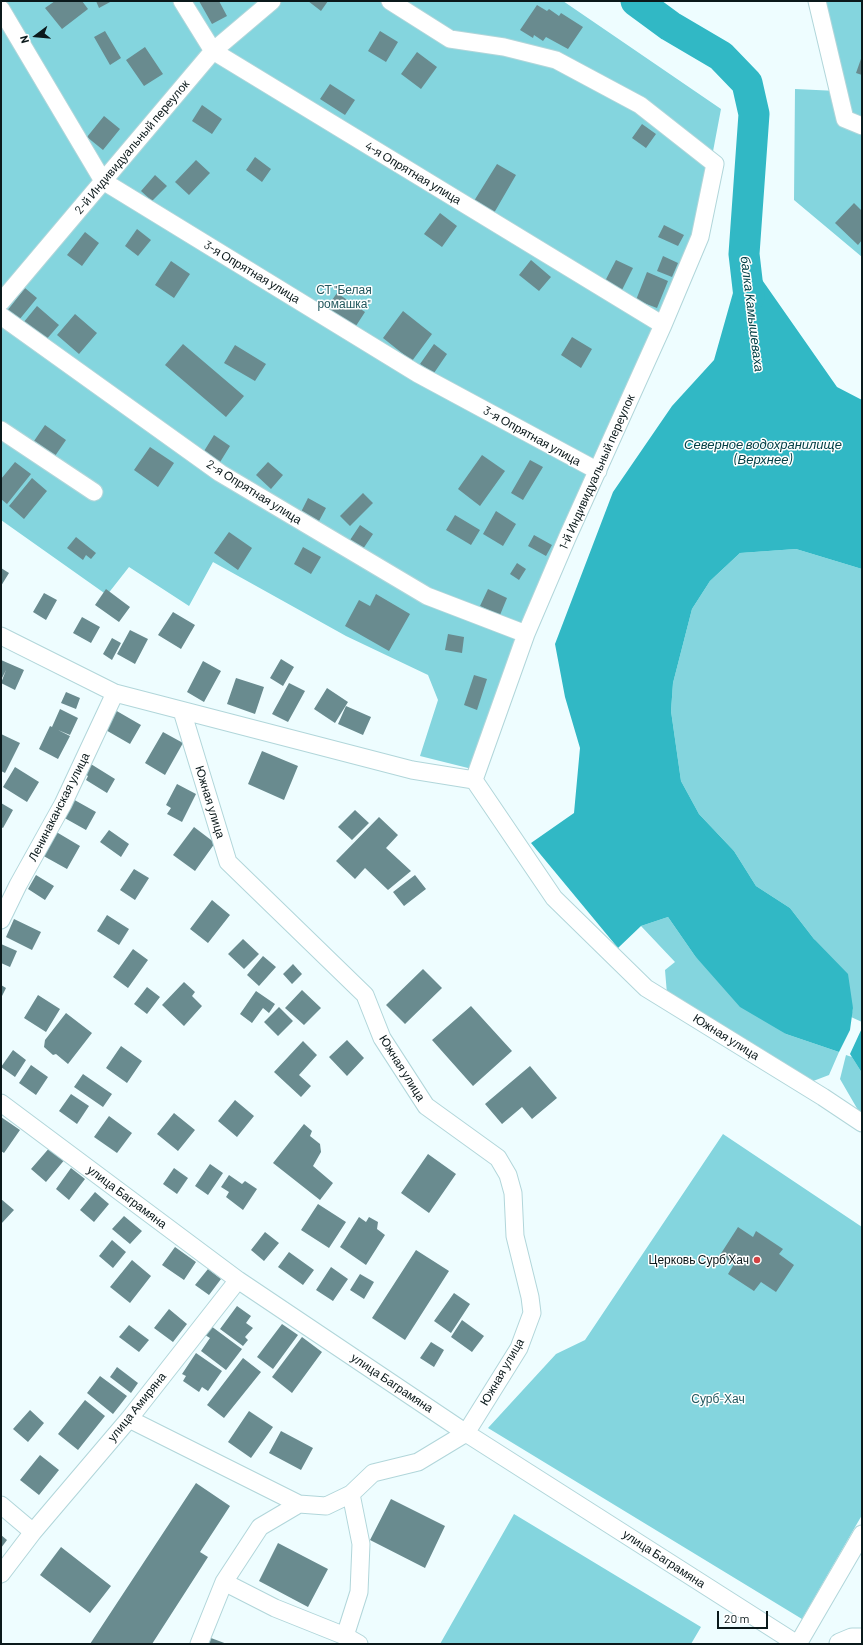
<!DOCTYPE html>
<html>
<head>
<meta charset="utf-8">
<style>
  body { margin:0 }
  #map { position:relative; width:863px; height:1645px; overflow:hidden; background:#eefdff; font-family:Barlow,sans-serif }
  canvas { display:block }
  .frame { position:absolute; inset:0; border:2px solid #0b191b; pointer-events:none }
  .north { position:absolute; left:16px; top:16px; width:40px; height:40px; -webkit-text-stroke:3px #fff; paint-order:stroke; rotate:254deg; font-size:11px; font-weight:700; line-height:16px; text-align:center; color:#0b191b }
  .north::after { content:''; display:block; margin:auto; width:14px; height:18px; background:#0b191b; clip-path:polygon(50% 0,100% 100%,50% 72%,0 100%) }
  .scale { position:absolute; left:717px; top:1611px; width:51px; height:18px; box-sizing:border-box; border:2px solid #0b191b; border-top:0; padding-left:5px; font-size:12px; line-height:14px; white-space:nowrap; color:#0b191b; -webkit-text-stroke:3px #fff; paint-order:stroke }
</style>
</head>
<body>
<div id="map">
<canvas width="863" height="1645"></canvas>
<div class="frame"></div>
<div class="north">N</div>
<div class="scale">20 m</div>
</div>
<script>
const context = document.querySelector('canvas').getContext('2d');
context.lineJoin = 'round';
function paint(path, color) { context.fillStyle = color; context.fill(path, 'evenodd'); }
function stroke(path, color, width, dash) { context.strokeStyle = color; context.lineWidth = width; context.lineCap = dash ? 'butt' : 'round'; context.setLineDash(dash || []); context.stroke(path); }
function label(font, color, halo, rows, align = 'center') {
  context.font = font + ' Barlow,sans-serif'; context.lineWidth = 3; context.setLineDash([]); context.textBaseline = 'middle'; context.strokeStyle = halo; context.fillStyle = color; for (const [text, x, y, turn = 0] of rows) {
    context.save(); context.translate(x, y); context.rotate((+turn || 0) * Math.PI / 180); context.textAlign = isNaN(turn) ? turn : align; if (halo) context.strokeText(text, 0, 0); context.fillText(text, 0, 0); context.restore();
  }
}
const green = new Path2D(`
  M 1,1 L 563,1 L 721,109 L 697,236 L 472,769 L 420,756 L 438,700 L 428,675 L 346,636 L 213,562 L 189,606 L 129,567 L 107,595 L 1,520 Z
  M 810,1 L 862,1 L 862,257 L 794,200 L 795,89 L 837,91 Z
  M 796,549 L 862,569 L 862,1022 L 851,1017 L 853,1008 L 814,939 L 790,908 L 756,886 L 734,851 L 699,814 L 681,781 L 671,711 L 673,683 L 692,609 L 710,581 L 740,553 Z
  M 668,917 L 695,956 L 786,1034 L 839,1052 L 829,1075 L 808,1083 L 667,994 L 665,970 L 675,962 L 641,926 Z
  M 846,1055 L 852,1057 L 862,1073 L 862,1117 L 840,1079 Z
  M 723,1134 L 862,1227 L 862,1515 L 802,1619 L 488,1428 L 556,1354 L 585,1340 Z
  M 514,1514 L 701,1627 L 691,1644 L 440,1644 Z`);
const water = new Path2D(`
  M 744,254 L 837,387 L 862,400 L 862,569 L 796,549 L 740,553 L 710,581 L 692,609 L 673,683 L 671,711 L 681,781 L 699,814 L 734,851 L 756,886 L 790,908 L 814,939 L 848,974 L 853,1008 L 850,1030 L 839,1052 L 786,1034 L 740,1007 L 695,956 L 668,917 L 641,926 L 618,948 L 531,843 L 574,813 L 580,748 L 565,697 L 555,644 L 613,492 L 672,406 L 714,360 Z
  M 862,1028 L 862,1073 L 850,1054 Z`);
const river = new Path2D(`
  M 636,1 L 670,26 L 721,56 L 747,83 L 754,114 L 744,254 L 749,297`);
const building = new Path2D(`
  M 55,1 L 82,1 L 88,9 L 62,29 L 45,8 Z
  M 96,1 L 112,1 L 99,8 Z
  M 199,1 L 219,1 L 227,16 L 212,24 Z
  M 308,1 L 328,1 L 321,11 Z
  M 537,5 L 547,11 L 549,9 L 559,16 L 561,13 L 583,27 L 568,49 L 546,37 L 543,41 L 534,35 L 533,38 L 520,30 Z
  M 105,31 L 121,58 L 110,65 L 94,37 Z
  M 380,31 L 398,42 L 386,62 L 368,51 Z
  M 145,47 L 163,74 L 144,86 L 126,60 Z
  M 417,52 L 437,67 L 421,89 L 401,74 Z
  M 862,56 L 862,75 L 856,73 Z
  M 330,84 L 355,100 L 345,115 L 320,99 Z
  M 202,105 L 222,119 L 212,134 L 192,121 Z
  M 104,116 L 120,129 L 103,150 L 87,137 Z
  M 642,124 L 656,134 L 646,148 L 632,138 Z
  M 255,157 L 271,169 L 262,182 L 246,170 Z
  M 196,160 L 210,173 L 189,195 L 175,182 Z
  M 497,164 L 516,175 L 494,213 L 474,201 Z
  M 155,175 L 167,186 L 152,201 L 141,191 Z
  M 854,203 L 862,211 L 862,240 L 858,245 L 835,223 Z
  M 440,213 L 457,226 L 442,247 L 424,234 Z
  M 664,225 L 684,235 L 678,246 L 658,237 Z
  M 137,229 L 151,240 L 138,256 L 125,246 Z
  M 85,232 L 99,243 L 82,266 L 67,255 Z
  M 663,256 L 678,263 L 672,277 L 657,271 Z
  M 531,260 L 551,277 L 539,291 L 519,275 Z
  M 616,260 L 633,268 L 620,294 L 603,285 Z
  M 171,261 L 190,274 L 174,298 L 155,285 Z
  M 647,272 L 668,281 L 657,308 L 636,300 Z
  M 25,288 L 37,298 L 19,320 L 7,311 Z
  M 337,293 L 365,312 L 354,329 L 325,310 Z
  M 37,306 L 59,325 L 45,341 L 23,323 Z
  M 403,311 L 432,334 L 412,361 L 383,338 Z
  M 75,314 L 97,333 L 79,354 L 57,335 Z
  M 572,337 L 592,349 L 581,368 L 561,355 Z
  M 183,344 L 244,396 L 226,417 L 165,365 Z
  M 434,344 L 447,354 L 434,373 L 420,364 Z
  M 235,345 L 266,364 L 255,381 L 224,363 Z
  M 45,425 L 66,440 L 55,456 L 34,441 Z
  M 214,435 L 230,446 L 217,467 L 201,456 Z
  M 150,447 L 174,463 L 158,487 L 134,470 Z
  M 482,455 L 505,471 L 480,506 L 458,489 Z
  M 530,460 L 543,467 L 523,500 L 511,493 Z
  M 15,462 L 31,474 L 7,504 L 1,499 L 1,479 Z
  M 268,462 L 283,475 L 271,489 L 256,475 Z
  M 32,478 L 47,491 L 24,519 L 9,506 Z
  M 363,493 L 373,503 L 350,526 L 340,516 Z
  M 308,498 L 326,508 L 319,521 L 301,512 Z
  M 496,511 L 516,524 L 503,546 L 483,534 Z
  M 455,515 L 480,530 L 471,545 L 446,530 Z
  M 360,525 L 373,534 L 363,549 L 350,540 Z
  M 229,532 L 252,548 L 238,570 L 214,553 Z
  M 534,535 L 552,545 L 546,556 L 528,546 Z
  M 76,537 L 96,553 L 91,559 L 86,555 L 83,560 L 67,548 Z
  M 303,547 L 321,557 L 311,574 L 294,564 Z
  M 517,563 L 526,569 L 519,580 L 510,574 Z
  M 1,568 L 9,573 L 1,586 Z
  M 106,589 L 130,607 L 119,622 L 95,605 Z
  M 488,589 L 507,598 L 500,615 L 480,606 Z
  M 44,593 L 57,600 L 46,620 L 33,612 Z
  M 376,594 L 410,614 L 389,651 L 345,626 L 359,600 L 370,606 Z
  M 173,612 L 195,625 L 181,649 L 158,635 Z
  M 82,617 L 100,627 L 91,643 L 73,633 Z
  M 130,630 L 148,639 L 135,664 L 117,654 Z
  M 448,634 L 464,637 L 462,653 L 445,650 Z
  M 112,638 L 121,643 L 112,660 L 103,654 Z
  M 281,659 L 294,667 L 283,686 L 270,678 Z
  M 1,660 L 24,670 L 15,690 L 1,683 L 6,670 L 1,680 Z
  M 203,661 L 221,671 L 204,702 L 187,692 Z
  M 474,675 L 487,679 L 477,710 L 464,705 Z
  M 236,678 L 264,687 L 255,714 L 227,704 Z
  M 289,683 L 305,691 L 288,722 L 272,714 Z
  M 327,688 L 348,702 L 335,723 L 314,709 Z
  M 66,692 L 80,698 L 76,709 L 61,703 Z
  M 346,706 L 371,717 L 363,735 L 338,724 Z
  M 60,709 L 78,718 L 70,735 L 58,730 L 70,736 L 58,759 L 39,749 L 50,726 L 52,727 Z
  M 115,710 L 141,725 L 130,744 L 104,729 Z
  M 163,732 L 183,743 L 165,775 L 145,763 Z
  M 1,734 L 20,743 L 5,773 L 1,771 Z
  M 262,751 L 298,766 L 284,800 L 248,784 Z
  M 86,761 L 115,779 L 107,793 L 86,780 L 88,776 L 81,771 Z
  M 15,767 L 39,782 L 27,802 L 3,787 Z
  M 177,784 L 196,794 L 182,822 L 167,814 L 171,808 L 166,805 Z
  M 71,798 L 96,812 L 86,830 L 61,816 Z
  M 1,803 L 13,810 L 3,828 L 1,827 Z
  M 355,810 L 369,823 L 352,840 L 338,827 Z
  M 379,817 L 398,835 L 386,848 L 411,871 L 388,890 L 365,868 L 355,879 L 336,861 Z
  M 194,827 L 215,843 L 195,871 L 173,855 Z
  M 53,830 L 80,846 L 67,869 L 40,854 Z
  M 109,830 L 129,844 L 121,857 L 100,842 Z
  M 134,869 L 149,878 L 135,900 L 120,890 Z
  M 36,875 L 54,886 L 45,900 L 28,889 Z
  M 415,875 L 426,889 L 404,906 L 393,892 Z
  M 212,900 L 230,915 L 208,943 L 190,929 Z
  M 107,915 L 129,929 L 119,945 L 97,931 Z
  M 14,919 L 41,932 L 32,950 L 6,937 Z
  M 243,939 L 259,954 L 244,969 L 228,954 Z
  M 1,944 L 17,951 L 10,967 L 1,963 Z
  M 133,949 L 148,960 L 128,988 L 113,977 Z
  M 263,956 L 276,967 L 259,986 L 247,975 Z
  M 293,964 L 302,974 L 292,984 L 283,974 Z
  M 423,969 L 442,988 L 405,1024 L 386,1005 Z
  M 184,982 L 195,992 L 192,996 L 202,1006 L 184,1026 L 162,1005 Z
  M 1,985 L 6,988 L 1,998 Z
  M 147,987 L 160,997 L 147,1014 L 134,1004 Z
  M 302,990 L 321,1008 L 304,1025 L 285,1008 Z
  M 256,991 L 275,1004 L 269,1013 L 263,1008 L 252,1023 L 240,1014 Z
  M 38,995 L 60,1009 L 46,1032 L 24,1018 Z
  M 471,1006 L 512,1051 L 473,1086 L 432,1040 Z
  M 279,1007 L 293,1021 L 278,1036 L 264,1022 Z
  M 66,1013 L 92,1033 L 68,1064 L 56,1054 L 53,1055 L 44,1047 L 45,1040 Z
  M 347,1040 L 364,1058 L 347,1076 L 329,1057 Z
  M 303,1041 L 317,1055 L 299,1075 L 311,1086 L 301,1097 L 274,1072 Z
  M 121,1046 L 142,1061 L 127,1083 L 106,1068 Z
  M 13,1050 L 26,1060 L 15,1077 L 1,1067 Z
  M 31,1065 L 48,1077 L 36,1095 L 19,1083 Z
  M 530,1066 L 557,1098 L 532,1119 L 522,1107 L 502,1124 L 485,1104 Z
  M 83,1074 L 112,1094 L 103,1107 L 74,1087 Z
  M 71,1094 L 89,1106 L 77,1124 L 59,1111 Z
  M 235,1100 L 254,1116 L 237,1137 L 218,1121 Z
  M 174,1113 L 195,1130 L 178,1151 L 157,1134 Z
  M 109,1116 L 132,1133 L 117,1153 L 94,1137 Z
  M 1,1117 L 20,1130 L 4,1153 L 1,1151 Z
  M 304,1124 L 312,1131 L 310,1136 L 320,1144 L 321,1152 L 313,1166 L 333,1183 L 320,1200 L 273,1163 Z
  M 51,1146 L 66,1158 L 46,1182 L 31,1169 Z
  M 428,1154 L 456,1174 L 429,1213 L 401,1193 Z
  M 210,1164 L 223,1173 L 208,1195 L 195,1186 Z
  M 71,1168 L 85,1179 L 69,1200 L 56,1189 Z
  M 174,1168 L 188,1178 L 177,1194 L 163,1184 Z
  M 229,1175 L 242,1184 L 245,1181 L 257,1189 L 243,1210 L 226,1197 L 229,1192 L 221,1187 Z
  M 95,1192 L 109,1204 L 94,1222 L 80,1210 Z
  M 1,1199 L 14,1210 L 1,1224 Z
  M 318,1204 L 346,1222 L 329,1248 L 301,1230 Z
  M 124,1216 L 142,1231 L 130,1244 L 112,1229 Z
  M 359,1217 L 366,1222 L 369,1217 L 378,1222 L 377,1229 L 385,1235 L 366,1265 L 340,1247 Z
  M 738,1227 L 753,1237 L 756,1231 L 783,1249 L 779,1254 L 794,1265 L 776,1292 L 761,1282 L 754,1291 L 728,1274 L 734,1264 L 720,1255 Z
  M 265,1232 L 279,1243 L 264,1261 L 251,1250 Z
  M 112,1240 L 126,1252 L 113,1268 L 99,1256 Z
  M 175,1247 L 196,1262 L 184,1280 L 162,1265 Z
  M 416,1250 L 449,1271 L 405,1340 L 372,1318 Z
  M 289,1252 L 314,1270 L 303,1285 L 278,1267 Z
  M 132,1260 L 151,1276 L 130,1303 L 110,1287 Z
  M 331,1267 L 348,1279 L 333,1301 L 316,1290 Z
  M 208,1269 L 221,1279 L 209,1295 L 195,1285 Z
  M 360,1274 L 374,1282 L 364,1299 L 350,1290 Z
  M 454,1293 L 470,1304 L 451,1333 L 434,1321 Z
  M 237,1306 L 251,1316 L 246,1323 L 253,1328 L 245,1337 L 248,1340 L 243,1346 L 220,1329 Z
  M 169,1309 L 187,1324 L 173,1342 L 154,1328 Z
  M 462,1320 L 484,1336 L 472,1352 L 451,1337 Z
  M 282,1324 L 298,1335 L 273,1369 L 257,1357 Z
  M 129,1325 L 149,1340 L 139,1352 L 119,1337 Z
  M 211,1326 L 242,1349 L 226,1370 L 201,1351 L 210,1338 L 205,1335 Z
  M 302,1337 L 322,1352 L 292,1393 L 272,1377 Z
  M 431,1342 L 444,1350 L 434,1367 L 420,1358 Z
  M 196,1353 L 222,1371 L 208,1391 L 202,1387 L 199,1392 L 183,1381 L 186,1376 L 182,1374 Z
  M 243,1358 L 261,1372 L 224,1418 L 207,1405 Z
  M 117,1367 L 138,1383 L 131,1393 L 110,1377 Z
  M 100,1376 L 127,1396 L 113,1414 L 87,1393 Z
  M 85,1400 L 105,1416 L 78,1450 L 58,1434 Z
  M 30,1410 L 44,1423 L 28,1442 L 13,1429 Z
  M 249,1411 L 273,1427 L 251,1458 L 228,1442 Z
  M 281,1431 L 313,1448 L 301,1470 L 269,1453 Z
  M 40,1455 L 59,1470 L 39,1495 L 20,1480 Z
  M 196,1483 L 230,1506 L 200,1552 L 208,1557 L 152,1644 L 90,1644 Z
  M 391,1499 L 445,1526 L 425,1568 L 370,1540 Z
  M 1,1535 L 7,1540 L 1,1548 Z
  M 278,1543 L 328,1569 L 308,1607 L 259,1581 Z
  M 61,1547 L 111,1586 L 90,1613 L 40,1575 Z
  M 211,1638 L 227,1644 L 209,1644 Z`);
const minor = new Path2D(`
  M 182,1 L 213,51 L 663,325
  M 390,1 L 450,39 L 504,47 L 556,60 L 640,105 L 715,164 L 700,237 L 663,325 L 567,538 L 526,634 L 474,780
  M 817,1 L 845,119 L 862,126
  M 1,9 L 103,181 L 418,374 L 598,471
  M 1,302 L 213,51 L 272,1
  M 1,316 L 220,473 L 427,596 L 526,634
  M 1,430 L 94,492
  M 1,636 L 115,693 L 412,770 L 474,780 L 554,898 L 646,988 L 823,1097 L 862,1123
  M 1,920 L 18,885 L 63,804 L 115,693
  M 1,1103 L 238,1280 L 466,1433 L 797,1644
  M 129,1419 L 299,1504 L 326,1506 L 351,1494 L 373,1473 L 418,1462 L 466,1433 L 519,1348 L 532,1313 L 530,1297 L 515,1236 L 513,1193 L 508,1175 L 498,1158 L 426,1106 L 382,1038 L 365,995 L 228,862 L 182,711
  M 1,1505 L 33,1532
  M 1,1574 L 33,1532 L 129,1419 L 238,1280
  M 224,1582 L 275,1608 L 345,1636 L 359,1644
  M 345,1636 L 359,1592 L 361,1544 L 351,1494
  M 199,1644 L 224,1582 L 260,1527 L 299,1504
  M 798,1644 L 862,1534`);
const tertiary = new Path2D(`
  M 840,1644 L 852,1639 L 862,1639`);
const markers = [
  [757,1260,4,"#d24343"]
];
const streetNames = [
  ["2-й Индивидуальный переулок",132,147,-50],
  ["4-я Опрятная улица",413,173,31],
  ["3-я Опрятная улица",252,272,31],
  ["3-я Опрятная улица",532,436,29],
  ["1-й Индивидуальный переулок",597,472,-66],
  ["2-я Опрятная улица",254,492,32],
  ["Южная улица",210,802,73],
  ["Ленинаканская улица",59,807,-63],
  ["Южная улица",726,1037,32],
  ["Южная улица",402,1068,58],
  ["улица Баграмяна",127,1197,37],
  ["Южная улица",502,1372,-60],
  ["улица Баграмяна",392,1383,34],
  ["улица Амиряна",137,1407,-51],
  ["улица Баграмяна",664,1559,33]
];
const parkNames = [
  ["СТ \"Белая",344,290],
  ["ромашка\"",344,304],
  ["Сурб-Хач",718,1399]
];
const poiNames = [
  ["Церковь Сурб Хач",749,1260]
];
const waterNames = [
  ["балка Камышеваха",752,314,83],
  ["Северное водохранилище",763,445],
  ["(Верхнее)",763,460]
];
paint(green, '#84d5de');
paint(water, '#31b8c5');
stroke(river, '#31b8c5', 31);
paint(building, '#698b8f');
stroke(minor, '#b1d6da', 19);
stroke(tertiary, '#b1d6da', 23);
stroke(minor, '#fff', 17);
stroke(tertiary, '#fff', 21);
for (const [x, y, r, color] of markers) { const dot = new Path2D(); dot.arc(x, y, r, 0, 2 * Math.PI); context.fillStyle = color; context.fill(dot); stroke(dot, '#fff', 1.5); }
label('12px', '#0b191b', '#fff', streetNames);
label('12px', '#23585e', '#fff', parkNames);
label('12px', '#0b191b', '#fff', poiNames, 'right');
label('italic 13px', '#034046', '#fff', waterNames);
</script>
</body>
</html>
